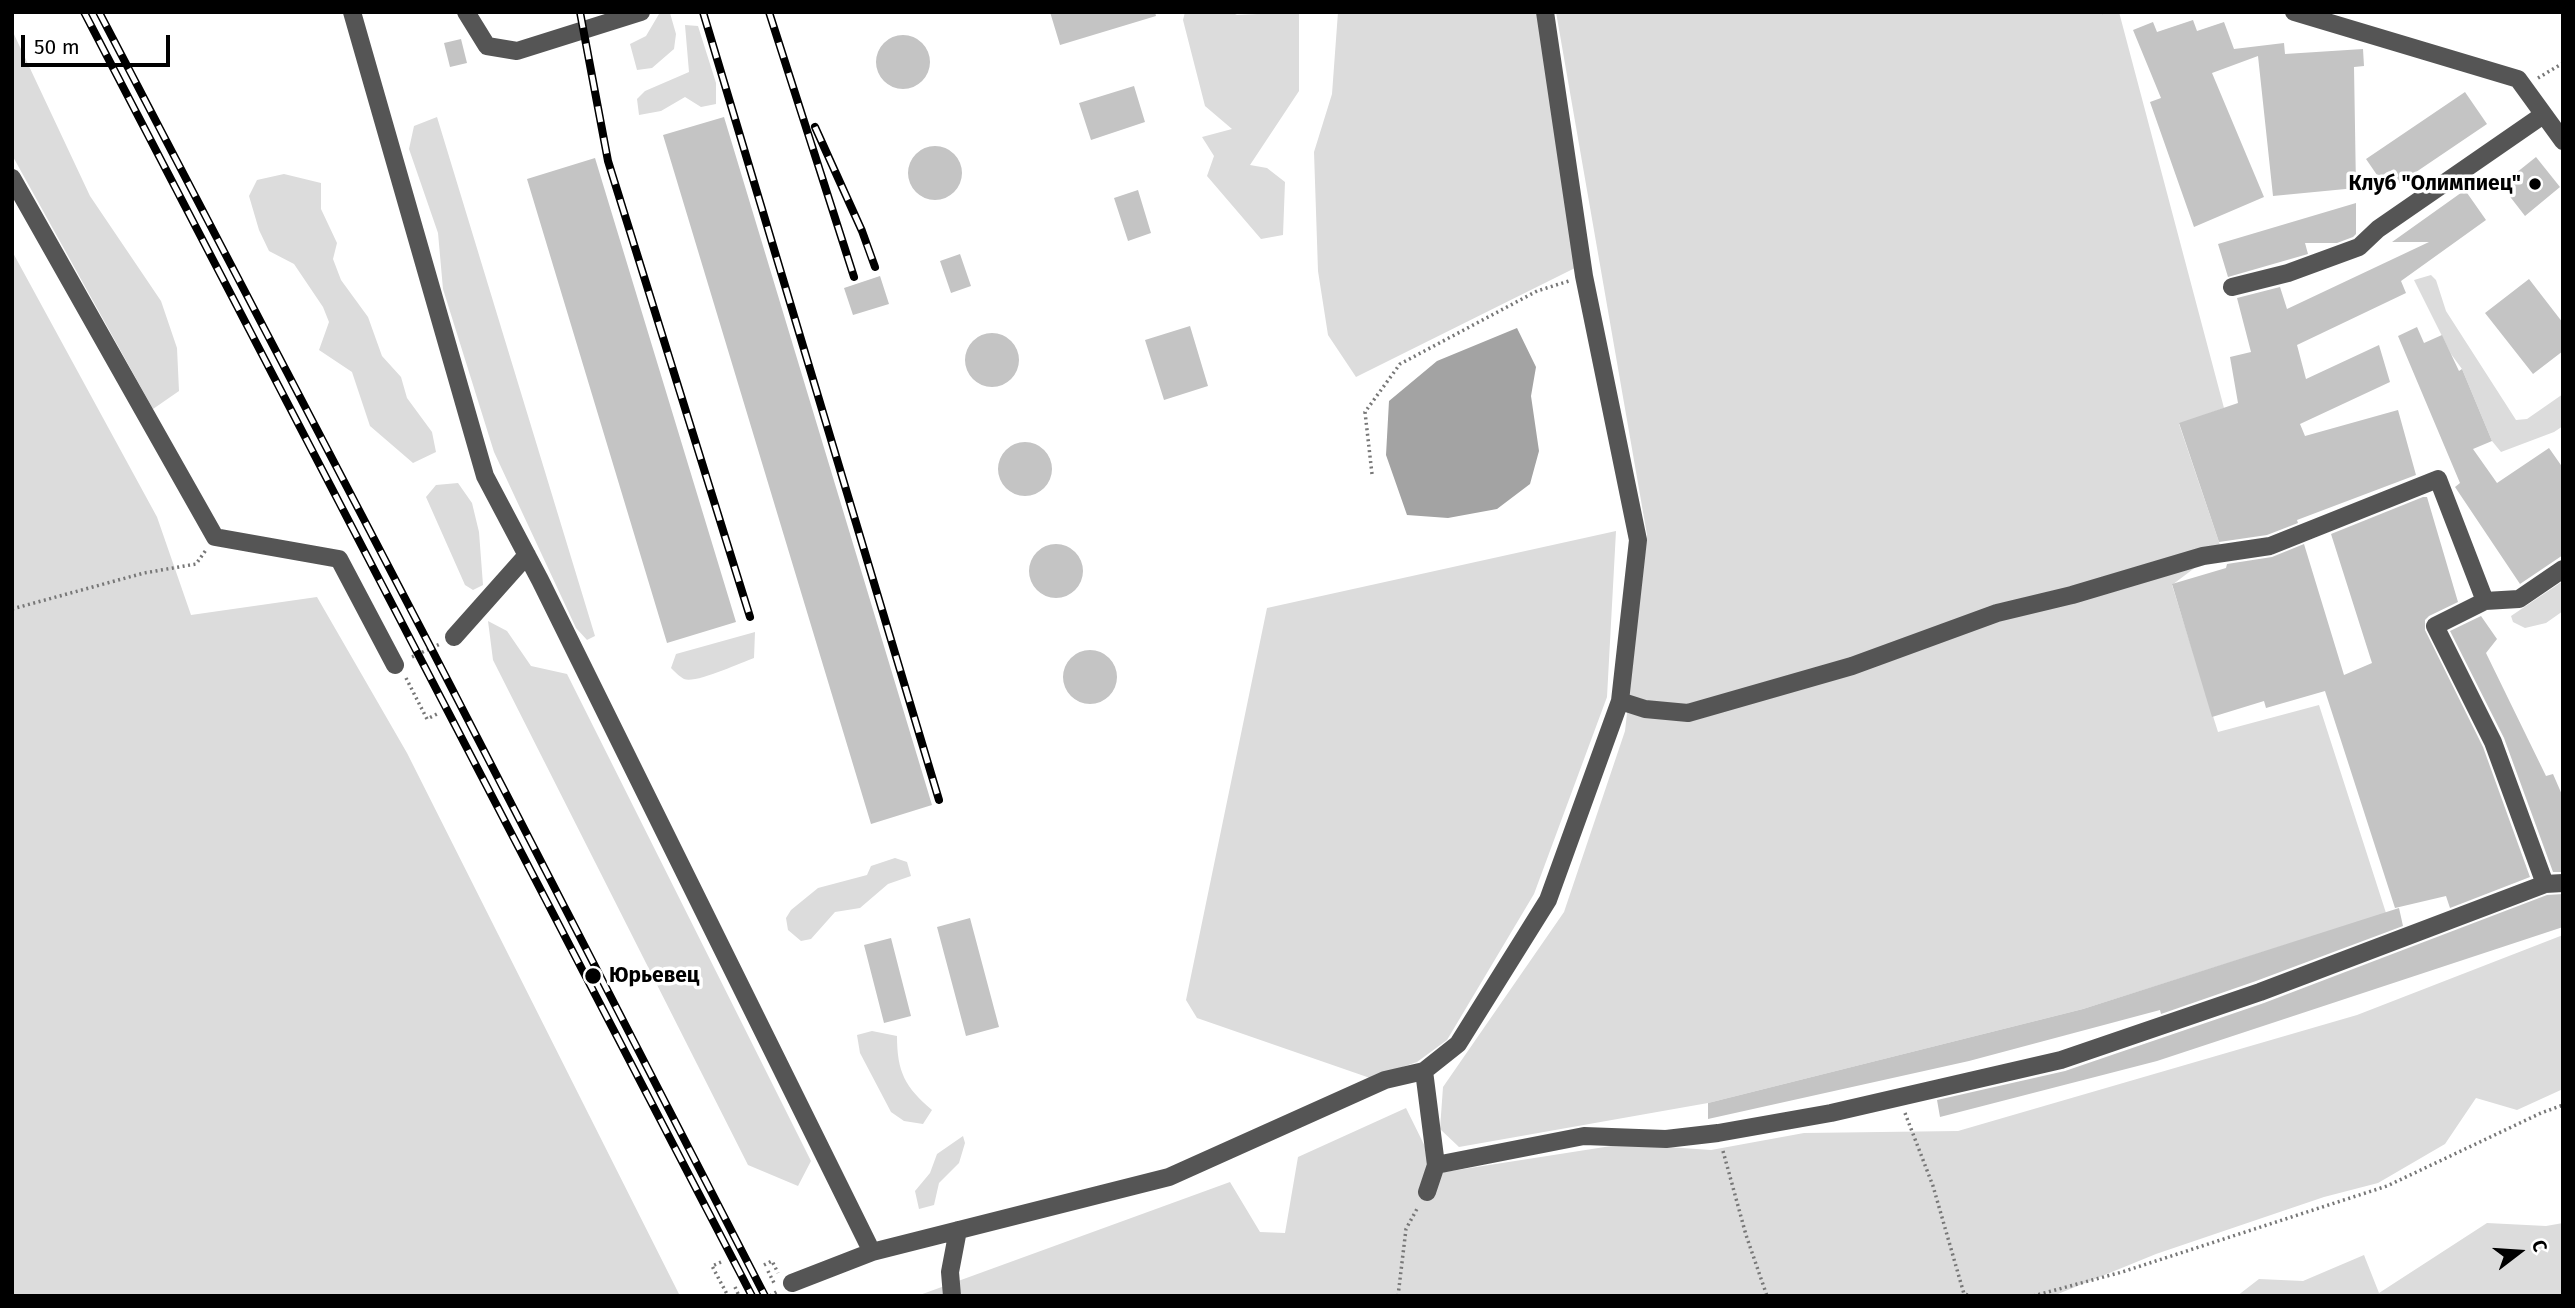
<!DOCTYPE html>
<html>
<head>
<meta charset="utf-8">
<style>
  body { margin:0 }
  #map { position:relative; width:2575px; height:1308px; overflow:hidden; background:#fff; font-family:"Fira Sans",sans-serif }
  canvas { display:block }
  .frame { position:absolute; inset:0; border:14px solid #000; pointer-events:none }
  .north { position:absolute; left:2484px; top:1217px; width:70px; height:70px; -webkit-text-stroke:5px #fff; paint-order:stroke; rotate:73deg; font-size:19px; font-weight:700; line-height:28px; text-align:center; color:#000 }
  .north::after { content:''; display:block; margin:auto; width:24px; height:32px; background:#000; clip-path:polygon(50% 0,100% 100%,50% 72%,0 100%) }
  .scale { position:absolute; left:21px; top:35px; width:149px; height:32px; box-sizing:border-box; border:4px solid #000; border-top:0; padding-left:9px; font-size:21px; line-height:24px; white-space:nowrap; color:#000; -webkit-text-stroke:5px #fff; paint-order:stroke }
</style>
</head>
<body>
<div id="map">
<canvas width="2575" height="1308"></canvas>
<div class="frame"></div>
<div class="north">С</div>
<div class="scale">50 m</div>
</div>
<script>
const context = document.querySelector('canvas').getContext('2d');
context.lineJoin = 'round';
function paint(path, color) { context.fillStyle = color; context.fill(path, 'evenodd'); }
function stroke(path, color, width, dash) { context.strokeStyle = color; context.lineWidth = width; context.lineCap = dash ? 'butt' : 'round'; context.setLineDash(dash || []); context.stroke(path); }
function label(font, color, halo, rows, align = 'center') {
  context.font = font + ' "Fira Sans",sans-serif'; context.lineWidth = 7; context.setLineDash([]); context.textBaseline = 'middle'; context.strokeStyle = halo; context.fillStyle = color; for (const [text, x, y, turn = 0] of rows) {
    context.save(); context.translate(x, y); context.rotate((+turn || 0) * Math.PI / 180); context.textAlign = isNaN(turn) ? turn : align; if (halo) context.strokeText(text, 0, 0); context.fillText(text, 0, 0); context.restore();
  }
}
const green = new Path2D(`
  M 1185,12 L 1231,12 L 1237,15 L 1299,12 L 1299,91 L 1250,165 L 1267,168 L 1285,182 L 1283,235 L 1261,239 L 1207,176 L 1214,156 L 1202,137 L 1232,129 L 1205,106 L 1183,20 Z
  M 1338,12 L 1538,12 L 1579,266 L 1356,377 L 1328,335 L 1318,271 L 1314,152 L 1332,94 Z
  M 1556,12 L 2119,12 L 2224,408 L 2179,424 L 2221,548 L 2172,585 L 2218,732 L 2319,705 L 2386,913 L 2083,1009 L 1708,1103 L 1459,1147 L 1440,1129 L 1443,1087 L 1564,912 L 1625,731 L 1647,535 Z
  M 670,13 L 676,34 L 674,49 L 652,68 L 637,70 L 630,44 L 646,36 L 659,14 Z
  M 685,25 L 698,26 L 716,83 L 716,104 L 701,107 L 685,97 L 661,111 L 639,115 L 637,99 L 645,91 L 689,72 Z
  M 12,30 L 90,196 L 161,301 L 177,348 L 179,391 L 153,409 L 12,155 Z
  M 437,117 L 595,636 L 587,640 L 576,628 L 494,452 L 443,289 L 438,233 L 409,149 L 414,126 Z
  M 284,174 L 321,183 L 321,209 L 337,243 L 333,259 L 341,280 L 368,317 L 382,356 L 401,377 L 407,398 L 432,432 L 436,452 L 413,463 L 370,426 L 352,372 L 319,350 L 329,322 L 323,307 L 294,264 L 269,251 L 259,230 L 249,196 L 257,180 Z
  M 12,251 L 157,517 L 191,615 L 317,597 L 407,753 L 680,1296 L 12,1296 Z
  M 2431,275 L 2436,280 L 2446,311 L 2516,420 L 2527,419 L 2563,394 L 2563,426 L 2554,432 L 2501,452 L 2492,441 L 2462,369 L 2451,354 L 2414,280 Z
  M 458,483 L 472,503 L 479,532 L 483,585 L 473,590 L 465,585 L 426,497 L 436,485 Z
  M 1616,531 L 1607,697 L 1534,894 L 1447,1040 L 1417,1062 L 1370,1078 L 1197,1018 L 1186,1000 L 1267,608 Z
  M 2563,581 L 2563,611 L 2546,623 L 2525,628 L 2513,622 L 2511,616 Z
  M 488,621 L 507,631 L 531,666 L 567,674 L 811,1161 L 798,1186 L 748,1165 L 493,660 Z
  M 755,632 L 754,658 C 740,663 695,684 684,679 C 680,677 674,671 671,668 L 676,654 Z
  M 895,858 L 907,862 L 911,876 L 888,884 L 860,908 L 835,912 L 811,939 L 801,941 L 788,930 L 786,918 L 791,910 L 818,888 L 867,875 L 871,866 Z
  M 2563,935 L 2563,1089 L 2517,1110 L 2476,1098 L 2445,1144 L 2378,1183 L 2324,1197 L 2156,1254 L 2053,1296 L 917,1296 L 1230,1182 L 1260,1232 L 1285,1233 L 1298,1157 L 1406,1108 L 1438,1173 L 1624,1144 L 1711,1150 L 1804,1133 L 1958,1131 L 2357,1015 Z
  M 872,1031 L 897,1036 C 897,1072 905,1087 932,1110 L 923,1124 L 904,1121 L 891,1112 L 860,1053 L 857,1035 Z
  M 963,1136 L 965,1143 L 959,1163 L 939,1183 L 934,1205 L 919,1209 L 915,1191 L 930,1173 L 937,1154 Z
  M 2487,1223 L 2546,1226 L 2563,1223 L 2563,1296 L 2237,1296 L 2259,1279 L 2303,1281 L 2364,1255 L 2379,1293 Z`);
const water = new Path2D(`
  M 1517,328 L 1536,367 L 1531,396 L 1539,451 L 1530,484 L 1497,509 L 1448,518 L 1407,515 L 1386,455 L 1389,401 L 1437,361 Z`);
const building = new Path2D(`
  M 1050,12 L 1155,12 L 1156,16 L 1060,45 Z
  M 2193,20 L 2197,31 L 2224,22 L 2234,49 L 2284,43 L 2285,54 L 2363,49 L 2364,66 L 2354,67 L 2356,188 L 2273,196 L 2258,56 L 2212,73 L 2264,197 L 2194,227 L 2150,102 L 2161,98 L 2133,30 L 2153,22 L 2157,32 Z
  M876 62a27 27 0 1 1 54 0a27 27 0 1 1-54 0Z
  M 461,39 L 467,63 L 450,67 L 444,43 Z
  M 1134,86 L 1145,122 L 1091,140 L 1079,103 Z
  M 2465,92 L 2487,124 L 2388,191 L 2366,159 Z
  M 724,117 L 932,805 L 871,824 L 663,135 Z
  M908 173a27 27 0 1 1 54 0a27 27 0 1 1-54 0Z
  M 2536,157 L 2560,187 L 2525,216 L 2501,185 Z
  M 595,158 L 736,622 L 667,643 L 527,179 Z
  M 1138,190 L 1151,233 L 1128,241 L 1114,198 Z
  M 2465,190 L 2486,220 L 2401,281 L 2406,293 L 2297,345 L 2306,379 L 2379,345 L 2390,382 L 2300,424 L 2305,436 L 2398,410 L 2416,475 L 2297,520 L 2298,523 L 2267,535 L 2219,542 L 2179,423 L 2238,403 L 2230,357 L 2251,352 L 2237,298 L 2280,287 L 2287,309 L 2429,242 L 2392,242 Z
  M 2356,203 L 2356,234 L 2353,237 L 2337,243 L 2305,243 L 2308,254 L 2228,277 L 2218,244 Z
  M 960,254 L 971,286 L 951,293 L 940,261 Z
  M 880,276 L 889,304 L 853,315 L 844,288 Z
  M 2529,279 L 2563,323 L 2563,351 L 2533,374 L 2485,313 Z
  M 1190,326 L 1208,386 L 1164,400 L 1145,340 Z
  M 2417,327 L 2424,343 L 2442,335 L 2459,371 L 2462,369 L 2492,441 L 2473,449 L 2497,483 L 2549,448 L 2563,468 L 2563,555 L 2520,584 L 2455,487 L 2460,483 L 2398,336 Z
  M965 360a27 27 0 1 1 54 0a27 27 0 1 1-54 0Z
  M998 469a27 27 0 1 1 54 0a27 27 0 1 1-54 0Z
  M 2423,497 L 2427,497 L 2458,602 L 2429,616 L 2425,620 L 2425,630 L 2483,747 L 2530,877 L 2450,908 L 2446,896 L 2395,908 L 2325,691 L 2266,708 L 2264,701 L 2212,717 L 2172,584 L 2226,568 L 2227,564 L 2272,557 L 2304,544 L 2344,675 L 2372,663 L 2331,534 Z
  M1029 571a27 27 0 1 1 54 0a27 27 0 1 1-54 0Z
  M 2481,616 L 2497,639 L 2486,653 L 2546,776 L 2553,774 L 2563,797 L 2563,872 L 2553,872 L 2504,738 L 2450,631 Z
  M1063 677a27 27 0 1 1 54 0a27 27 0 1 1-54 0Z
  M 2563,894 L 2563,927 L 2157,1061 L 1940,1117 L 1937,1100 L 2065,1071 L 2264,1003 L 2547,895 Z
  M 2399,908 L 2403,926 L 2256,981 L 2161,1014 L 2160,1010 L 1969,1061 L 1708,1119 L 1708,1103 L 2083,1009 Z
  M 970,918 L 999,1027 L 966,1036 L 937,927 Z
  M 891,938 L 911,1016 L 884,1023 L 864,945 Z`);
const path = new Path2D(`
  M 2101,13 L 2102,12
  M 2538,78 L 2563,63
  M 1372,474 L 1365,412 L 1400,364 L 1537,291 L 1569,281
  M 12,609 L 144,573 L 196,564 L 206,550
  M 412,657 L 440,644
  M 406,678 L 427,719 L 437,714
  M 1905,1113 L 1933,1186 L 1964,1294 L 1973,1296
  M 1723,1151 L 1746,1235 L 1767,1296
  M 721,1262 L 712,1266 L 728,1296
  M 764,1265 L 772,1261 L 778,1273
  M 768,1271 L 774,1283
  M 735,1287 L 739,1296
  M 770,1296 L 778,1291
  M 1398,1296 L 1406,1229 L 1418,1207
  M 2033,1296 L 2122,1272 L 2387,1186 L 2541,1113 L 2563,1105`);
const minor = new Path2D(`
  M 352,12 L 485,476 L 540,580 L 872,1252 L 1169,1177 L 1385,1080 L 1424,1071 L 1458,1044 L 1548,900 L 1620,701 L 1638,540 L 1584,276 L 1545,12
  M 466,12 L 487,46 L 517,51 L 641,12
  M 2294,12 L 2518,79 L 2563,141
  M 12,178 L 215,537 L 339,559 L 395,665
  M 2232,287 L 2288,273 L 2359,247 L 2378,229 L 2543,115
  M 2485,601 L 2519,599 L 2563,569
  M 454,637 L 527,555
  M 1620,701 L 1645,709 L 1688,713 L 1852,666 L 1997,613 L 2072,595 L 2203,556 L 2270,546 L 2438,479 L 2485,601 L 2435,626 L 2493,742 L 2545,884
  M 1424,1071 L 1436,1165 L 1584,1136 L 1666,1139 L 1718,1133 L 1831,1113 L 2061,1060 L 2260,992 L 2545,884 L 2563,883
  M 1427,1192 L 1436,1165
  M 792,1283 L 872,1252
  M 952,1296 L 950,1272 L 958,1230`);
const rail = new Path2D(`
  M 84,12 L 752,1296
  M 99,12 L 431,648 L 765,1296
  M 580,12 L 608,161 L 750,617
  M 703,12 L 939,800
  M 769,12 L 854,277
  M 815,127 L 862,231 L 875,267`);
const markers = [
  [2535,184,7,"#000"],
  [593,976,9,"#000"]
];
const poiNames = [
  ["Клуб \"Олимпиец\"",2521,184],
  ["Юрьевец",609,976,"left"]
];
paint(green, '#dcdcdc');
paint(water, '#a3a3a3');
paint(building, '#c4c4c4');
stroke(path, '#777', 3.5, [2, 3.5]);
stroke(minor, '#555', 18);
stroke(rail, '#000', 8);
stroke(rail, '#fff', 5, [16]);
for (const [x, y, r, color] of markers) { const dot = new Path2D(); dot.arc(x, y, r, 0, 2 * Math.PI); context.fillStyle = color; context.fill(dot); stroke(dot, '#fff', 2.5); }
label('bold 21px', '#000', '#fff', poiNames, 'right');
</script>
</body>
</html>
